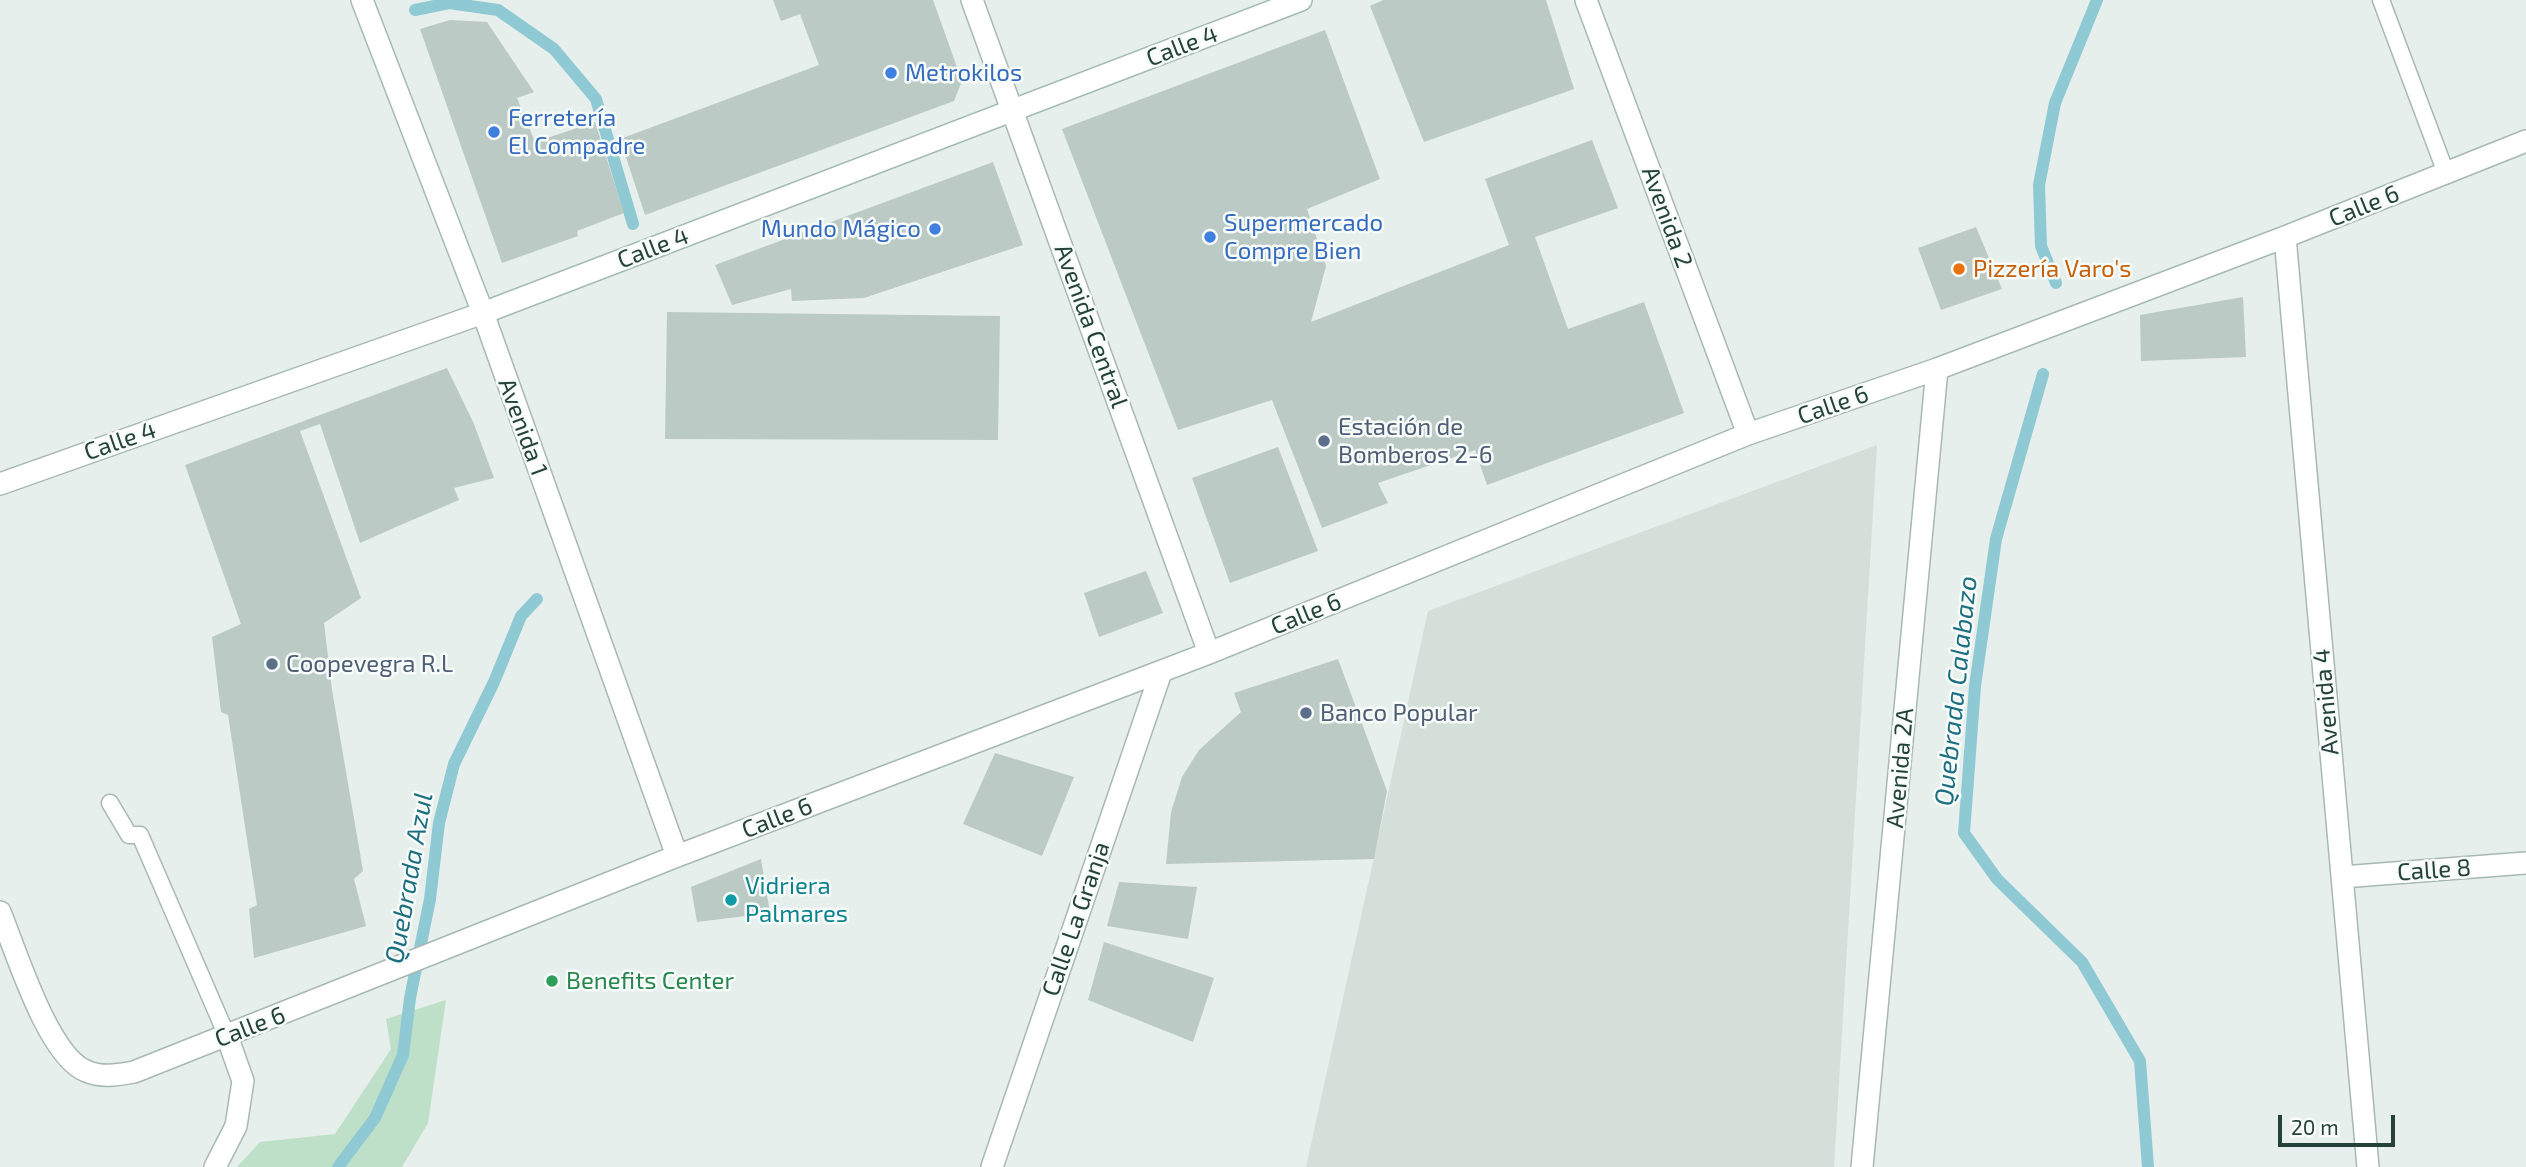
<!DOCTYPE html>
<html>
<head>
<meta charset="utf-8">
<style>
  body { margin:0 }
  #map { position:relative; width:2526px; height:1167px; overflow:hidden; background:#e6efeb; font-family:"Exo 2",sans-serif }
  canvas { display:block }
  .scale { position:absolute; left:2278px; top:1115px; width:117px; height:32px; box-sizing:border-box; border:4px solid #24423a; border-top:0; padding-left:9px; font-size:21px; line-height:24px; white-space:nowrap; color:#24423a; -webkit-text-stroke:5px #f7fbf9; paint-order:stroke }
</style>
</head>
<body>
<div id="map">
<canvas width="2526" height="1167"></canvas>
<div class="scale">20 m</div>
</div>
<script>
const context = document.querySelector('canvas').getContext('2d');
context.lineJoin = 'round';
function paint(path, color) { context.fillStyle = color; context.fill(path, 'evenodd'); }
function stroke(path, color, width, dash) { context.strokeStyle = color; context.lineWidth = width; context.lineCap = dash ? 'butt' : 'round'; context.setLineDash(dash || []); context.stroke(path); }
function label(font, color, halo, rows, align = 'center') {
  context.font = font + ' "Exo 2",sans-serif'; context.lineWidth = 5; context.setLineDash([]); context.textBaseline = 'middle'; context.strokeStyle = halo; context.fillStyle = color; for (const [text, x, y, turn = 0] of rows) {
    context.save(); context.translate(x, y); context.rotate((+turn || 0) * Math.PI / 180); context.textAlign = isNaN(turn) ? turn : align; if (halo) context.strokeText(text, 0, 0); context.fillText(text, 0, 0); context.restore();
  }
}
const built = new Path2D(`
  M 1877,445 L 1834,1167 L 1306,1167 L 1428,611 Z`);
const green = new Path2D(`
  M 446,1000 L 428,1123 L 402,1167 L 237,1167 L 260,1142 L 335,1134 L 391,1049 L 386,1019 Z`);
const stream = new Path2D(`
  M 415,10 L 449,3 L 498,10 L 554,49 L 596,99 L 633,224
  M 2056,283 L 2041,246 L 2039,185 L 2055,103 L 2097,0
  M 2043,374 L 1996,539 L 1975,686 L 1964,833 L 1997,879 L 2082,962 L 2140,1061 L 2148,1167
  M 338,1167 L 375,1118 L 403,1055 L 410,998 L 430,899 L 439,823 L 454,764 L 494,682 L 521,616 L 537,599`);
const building = new Path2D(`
  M 773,0 L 933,0 L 962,81 L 954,101 L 645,215 L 620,139 L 819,65 L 800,14 L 781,21 Z
  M 1383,0 L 1546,0 L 1574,89 L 1424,142 L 1370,6 Z
  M 450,20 L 487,22 L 534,92 L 517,98 L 535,142 L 595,122 L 624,213 L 577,231 L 578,236 L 502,263 L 420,29 Z
  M 1325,30 L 1380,179 L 1307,209 L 1326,266 L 1311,322 L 1509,245 L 1485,179 L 1592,140 L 1618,208 L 1535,237 L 1568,329 L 1644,302 L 1684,413 L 1487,485 L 1475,450 L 1378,483 L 1388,503 L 1322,528 L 1272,400 L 1178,430 L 1062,129 Z
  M 993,162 L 1023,245 L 864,298 L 792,301 L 791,289 L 732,305 L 715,265 Z
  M 1976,227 L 2002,289 L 1941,310 L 1918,248 Z
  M 2243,297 L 2246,357 L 2141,361 L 2140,315 Z
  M 667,312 L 1000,316 L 998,440 L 665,439 Z
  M 447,368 L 474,424 L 494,478 L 454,488 L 459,500 L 396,527 L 360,543 L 320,424 L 300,431 L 361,598 L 324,623 L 332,690 L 363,871 L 354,879 L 366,926 L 254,958 L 249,909 L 257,905 L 228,715 L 221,712 L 212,637 L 241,624 L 185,465 Z
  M 1278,447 L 1318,551 L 1230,583 L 1192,478 Z
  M 1146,571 L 1163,613 L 1099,637 L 1084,593 Z
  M 1338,659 L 1387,791 L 1374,859 L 1166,864 L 1171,812 L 1182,777 L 1199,750 L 1241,712 L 1234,693 Z
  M 995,753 L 1074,777 L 1042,856 L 963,824 Z
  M 761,859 L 770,913 L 697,922 L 691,887 Z
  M 1119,882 L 1197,887 L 1188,939 L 1107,926 Z
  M 1104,942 L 1214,978 L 1193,1042 L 1088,1000 Z`);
const service = new Path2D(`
  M 2381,0 L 2446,173
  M 110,803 L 129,835 L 140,835 L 227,1036`);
const minor = new Path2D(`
  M 972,0 L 1209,653
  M 1586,0 L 1748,434
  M 2285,237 L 2368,1167
  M 0,484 L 483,313 L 677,856
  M 2342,877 L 2526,863
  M 0,912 C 16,951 48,1056 86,1071 C 102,1078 117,1075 134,1072 L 677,856 L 1209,653 L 1748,434 L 1937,369 L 2285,237 L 2526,141
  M 215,1167 L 236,1126 L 243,1081 L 227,1036
  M 992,1167 L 1161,672
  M 1862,1167 L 1937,369`);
const secondary = new Path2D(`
  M 362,0 L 483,313 L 1301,0`);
const markers = [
  [891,73,7,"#3f7fe0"],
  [494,132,7,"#3f7fe0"],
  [935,229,7,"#3f7fe0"],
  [1210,237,7,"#3f7fe0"],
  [1959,269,7,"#e8710a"],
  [1324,441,7,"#5c6f8a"],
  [272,664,7,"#5c6f8a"],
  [1306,713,7,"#5c6f8a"],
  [731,900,7,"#0f9aa8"],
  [552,981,7,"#2e9e5b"]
];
const streetNames = [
  ["Calle 4",1182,46,-21],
  ["Calle 6",2364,206,-22],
  ["Avenida 2",1667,217,70],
  ["Calle 4",653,248,-21],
  ["Avenida Central",1091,326,70],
  ["Calle 6",1833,405,-19],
  ["Avenida 1",523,427,70],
  ["Calle 4",120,441,-19],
  ["Calle 6",1306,614,-22],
  ["Avenida 4",2326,702,-95],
  ["Avenida 2A",1900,768,-85],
  ["Calle 6",777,818,-21],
  ["Calle 8",2434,870,-4],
  ["Calle La Granja",1076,919,-71],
  ["Calle 6",250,1027,-21]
];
const shopNames = [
  ["Metrokilos",905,73],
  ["Ferretería",508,118],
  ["El Compadre",508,146],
  ["Supermercado",1224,223],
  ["Compre Bien",1224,251],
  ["Mundo Mágico",921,229,"right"]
];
const foodNames = [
  ["Pizzería Varo's",1973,269]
];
const serviceNames = [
  ["Estación de",1338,427],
  ["Bomberos 2-6",1338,455],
  ["Coopevegra R.L",286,664],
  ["Banco Popular",1320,713]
];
const cultureNames = [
  ["Vidriera",745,886],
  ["Palmares",745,914]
];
const leisureNames = [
  ["Benefits Center",566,981]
];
const waterNames = [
  ["Quebrada Calabazo",1956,691,-84],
  ["Quebrada Azul",409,878,-80]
];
paint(built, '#d4dfda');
paint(green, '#bfe0c8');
stroke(stream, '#8ec9d4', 12);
paint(building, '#bbcac4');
stroke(service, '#a8b8b2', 19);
stroke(minor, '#a8b8b2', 24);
stroke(secondary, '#a4bbb3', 24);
stroke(service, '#fff', 16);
stroke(minor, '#fff', 21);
stroke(secondary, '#fff', 21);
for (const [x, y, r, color] of markers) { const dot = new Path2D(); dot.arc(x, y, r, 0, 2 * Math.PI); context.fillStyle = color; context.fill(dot); stroke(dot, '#f7fbf9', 2.5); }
label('24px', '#24423a', '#f7fbf9', streetNames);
label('24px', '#366cbe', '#f7fbf9', shopNames, 'left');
label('24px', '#c56008', '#f7fbf9', foodNames, 'left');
label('24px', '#4e5e75', '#f7fbf9', serviceNames, 'left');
label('24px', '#0d838f', '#f7fbf9', cultureNames, 'left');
label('24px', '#27864d', '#f7fbf9', leisureNames, 'left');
label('italic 26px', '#1c6f80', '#f7fbf9', waterNames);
</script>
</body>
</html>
